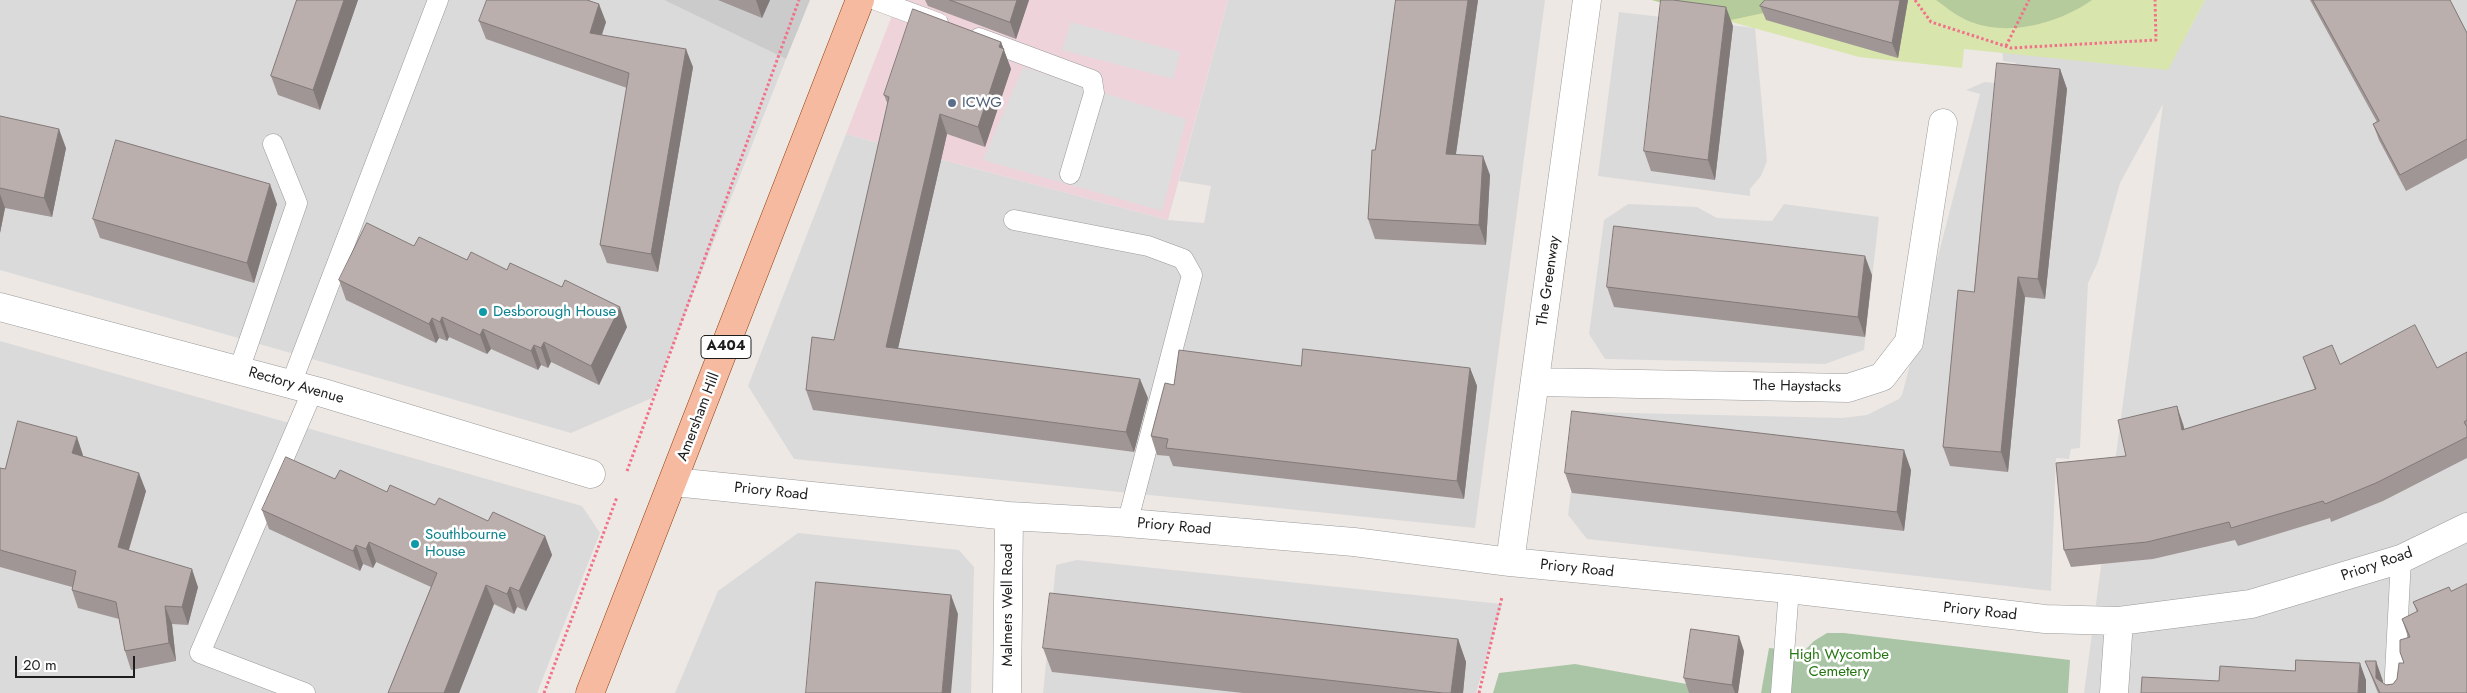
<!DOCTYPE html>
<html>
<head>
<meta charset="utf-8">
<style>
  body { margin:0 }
  #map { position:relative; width:2467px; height:693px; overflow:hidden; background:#eee8e4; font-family:Jost,sans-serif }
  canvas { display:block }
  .scale { position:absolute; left:15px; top:656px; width:120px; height:22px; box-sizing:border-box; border:2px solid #1d1d1d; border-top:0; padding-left:6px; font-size:15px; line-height:18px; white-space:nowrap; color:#1d1d1d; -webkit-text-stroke:4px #fff; paint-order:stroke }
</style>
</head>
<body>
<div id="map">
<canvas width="2467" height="693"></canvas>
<div class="scale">20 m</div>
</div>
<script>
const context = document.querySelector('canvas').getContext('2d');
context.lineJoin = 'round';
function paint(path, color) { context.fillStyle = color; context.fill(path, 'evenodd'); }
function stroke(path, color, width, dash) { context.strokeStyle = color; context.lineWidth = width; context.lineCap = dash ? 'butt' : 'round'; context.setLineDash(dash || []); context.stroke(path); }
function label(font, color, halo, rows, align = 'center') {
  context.font = font + ' Jost,sans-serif'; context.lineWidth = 5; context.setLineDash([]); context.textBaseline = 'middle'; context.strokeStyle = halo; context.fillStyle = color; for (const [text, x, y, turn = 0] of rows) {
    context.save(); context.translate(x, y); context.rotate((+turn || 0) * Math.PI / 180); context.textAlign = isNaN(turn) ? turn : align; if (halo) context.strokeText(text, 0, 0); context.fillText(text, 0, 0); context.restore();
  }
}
const residential = new Path2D(`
  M 0,0 L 664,0 L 786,59 L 652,398 L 571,433 L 0,270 Z
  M 1228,0 L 1545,0 L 1475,528 L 794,459 L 748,386 L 846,134 L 1168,220 L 1204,223 L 1211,186 L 1179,181 Z
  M 2205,0 L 2467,0 L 2467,693 L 2084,693 L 2163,104 L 2120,183 L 2098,262 L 2088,283 L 2080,448 L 2071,449 L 2069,459 L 2056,458 L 2051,591 L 1587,539 L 1568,515 L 1579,427 L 1592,412 L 1842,418 L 1867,415 L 1899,399 L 1902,395 L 1980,94 L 1966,90 L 1985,82 L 2014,85 L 2016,63 L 2003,61 L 2002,48 L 2188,32 Z
  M 1619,12 L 1755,28 L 1767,161 L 1761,176 L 1750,189 L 1750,196 L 1598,176 Z
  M 1628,204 L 1697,207 L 1717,218 L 1772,221 L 1784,204 L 1879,217 L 1864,350 L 1825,364 L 1605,359 L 1589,334 L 1604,220 Z
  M 0,341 L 582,506 L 600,533 L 537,693 L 0,693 Z
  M 798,533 L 959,550 L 974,567 L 971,693 L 675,693 L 718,591 Z
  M 1077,560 L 1502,604 L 1476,693 L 1043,693 L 1056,565 Z`);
const commercial = new Path2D(`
  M 898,0 L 1228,0 L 1168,220 L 846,134 Z`);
const religious = new Path2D(`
  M 664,0 L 810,0 L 786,59 Z`);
const grass = new Path2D(`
  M 1652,0 L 2205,0 L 2168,70 L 1964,49 L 1962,68 L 1859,57 Z`);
const forest = new Path2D(`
  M 1652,0 L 1782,0 L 1773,11 L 1726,21 Z
  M 1936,0 L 2092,0 C 2059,23 2010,37 1971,22 C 1958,17 1947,8 1936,0 Z`);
const cemetery = new Path2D(`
  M 1827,633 L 1844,633 L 2070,660 L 2068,693 L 1761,693 L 1769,648 L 1804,651 L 1814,641 Z
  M 1575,664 L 1737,693 L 1493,693 L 1499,673 Z`);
const parking = new Path2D(`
  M 1071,22 L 1180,52 L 1173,79 L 1062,50 Z
  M 1023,67 L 1186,119 L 1162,211 L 983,160 Z`);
const path = new Path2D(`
  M 1915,0 L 1931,22 L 2011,48 L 2156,40 L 2155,0
  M 2006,46 L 2029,0
  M 627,471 L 799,0
  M 544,693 L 617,497
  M 1479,693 L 1502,597`);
const service = new Path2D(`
  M 876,0 L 938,23
  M 979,38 L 1092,80 L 1094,93 L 1070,174
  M 1014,220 L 1148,246 L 1183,259 L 1192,275 L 1127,524
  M 239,370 L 297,203 L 273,144
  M 291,384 L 438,0
  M 305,693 L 200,653 L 313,390
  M 1781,693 L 1789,589
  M 2394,693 L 2401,559`);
const minor = new Path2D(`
  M 0,307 L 320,392 L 591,474
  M 1536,382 L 1848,388 L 1882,377 L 1909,342 L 1943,123
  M 674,482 L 1009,516 L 1116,522 L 1354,542 L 1510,562 L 1789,589 L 2045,619 L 2119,621 L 2251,604 L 2401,559 L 2467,527
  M 1510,562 L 1587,0
  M 1007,693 L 1009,516
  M 2114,693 L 2119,621`);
const primary = new Path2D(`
  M 590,693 L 860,0`);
const wall = new Path2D(`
  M 297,0 L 358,0 L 320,110 L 278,95 L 271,76 Z
  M 718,0 L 770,0 L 762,18 Z
  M 925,0 L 1029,0 L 1016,39 L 928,6 Z
  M 1478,0 L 1456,154 L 1490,175 L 1486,245 L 1375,239 L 1368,219 L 1375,150 Z
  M 1765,0 L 1908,0 L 1898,58 L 1766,20 L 1760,6 Z
  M 2310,0 L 2450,0 L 2467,33 L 2467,158 L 2406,191 L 2379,140 L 2373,124 L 2377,122 Z
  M 479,21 L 606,22 L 602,35 L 693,67 L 658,272 L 607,263 L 600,245 L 627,88 L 486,39 Z
  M 1733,26 L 1715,180 L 1651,171 L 1644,151 Z
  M 1001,42 L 1011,69 L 985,147 L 947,134 L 898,348 L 1148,398 L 1134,452 L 813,410 L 806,390 L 834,340 L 888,105 L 884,95 Z
  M 2060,69 L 2067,89 L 2045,299 L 2025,297 L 2008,472 L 1950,466 L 1943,447 L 1974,292 Z
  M 0,116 L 66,148 L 52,217 L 5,208 L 0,233 Z
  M 277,204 L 254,283 L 100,238 L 93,219 Z
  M 414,246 L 467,260 L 627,327 L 599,385 L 551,362 L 548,368 L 541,365 L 538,370 L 491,349 L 487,354 L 449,337 L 447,341 L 439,338 L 436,343 L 346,300 L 339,280 Z
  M 1872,275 L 1865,337 L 1614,307 L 1607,287 Z
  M 2467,352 L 2467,458 L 2383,501 L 2331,522 L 2330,518 L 2238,546 L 2235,540 L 2153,559 L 2071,567 L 2064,550 L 2126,456 L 2183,424 L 2184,429 L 2315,390 L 2303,357 L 2340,364 L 2437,368 Z
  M 1301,366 L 1470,368 L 1477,386 L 1464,499 L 1173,466 L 1169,456 L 1157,455 L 1151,436 L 1174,385 Z
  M 83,455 L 83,456 L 146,491 L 129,550 L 198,587 L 188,625 L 172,624 L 176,661 L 131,670 L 125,651 L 119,619 L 78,608 L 72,590 L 72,587 L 0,567 L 0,468 L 5,469 Z
  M 1911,470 L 1904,531 L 1572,493 L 1565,473 Z
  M 335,479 L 387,492 L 488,521 L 545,536 L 552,555 L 526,611 L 517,607 L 514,614 L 494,604 L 459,693 L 388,693 L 431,587 L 376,562 L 373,568 L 363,564 L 360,571 L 269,529 L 262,510 Z
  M 2413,602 L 2467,693 L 2378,693 L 2365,661 L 2383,681 L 2383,683 L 2386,685 L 2393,684 L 2397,679 L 2404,663 L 2400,652 L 2408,637 L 2402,619 L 2417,612 Z
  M 1458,639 L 1466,662 L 1463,693 L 1243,693 L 1052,672 L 1043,648 Z
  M 1744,651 L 1738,693 L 1689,693 L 1684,678 Z`);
const shadedWall = new Path2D(`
  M 344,0 L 358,0 L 320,110 L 313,90 Z
  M 756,0 L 770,0 L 762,18 Z
  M 1017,0 L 1029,0 L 1016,39 L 1010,22 Z
  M 1468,0 L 1478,0 L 1453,174 L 1446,154 Z
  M 1900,0 L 1908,0 L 1898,58 L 1892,43 Z
  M 599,4 L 606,22 L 596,51 L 590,33 Z
  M 1726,7 L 1733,26 L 1715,180 L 1708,160 Z
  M 1001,42 L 1011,69 L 985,147 L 978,127 Z
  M 686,49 L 693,67 L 658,272 L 651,254 Z
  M 2060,69 L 2067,89 L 2045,299 L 2038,279 Z
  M 940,114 L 947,134 L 894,366 L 886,347 Z
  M 59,129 L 66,148 L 52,217 L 44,198 Z
  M 1483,156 L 1490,175 L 1486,245 L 1479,225 Z
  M 270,184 L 277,204 L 254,283 L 247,263 Z
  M 0,194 L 5,208 L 0,233 Z
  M 1865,256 L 1872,275 L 1865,337 L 1858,317 Z
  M 2018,277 L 2025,297 L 2008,472 L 2001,452 Z
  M 620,307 L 627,327 L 599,385 L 591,366 Z
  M 442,317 L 449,337 L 447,341 L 440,322 Z
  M 432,318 L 439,338 L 436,343 L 429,324 Z
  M 483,329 L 491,349 L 487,354 L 480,335 Z
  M 544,342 L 551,362 L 548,368 L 541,348 Z
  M 534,345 L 541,365 L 538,370 L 531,351 Z
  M 1470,368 L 1477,386 L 1464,499 L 1457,481 Z
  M 1140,379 L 1148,398 L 1134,452 L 1126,432 Z
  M 2177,406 L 2183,424 L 2189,448 L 2182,430 Z
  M 77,437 L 83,455 L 79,471 L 72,453 Z
  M 1904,450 L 1911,470 L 1904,531 L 1897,512 Z
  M 139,473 L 146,491 L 124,565 L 118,547 Z
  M 545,536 L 552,555 L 526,611 L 519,591 Z
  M 369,542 L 376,562 L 373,568 L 366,549 Z
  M 356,545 L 363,564 L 360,571 L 353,551 Z
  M 192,569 L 198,587 L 188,625 L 182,607 Z
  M 486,585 L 494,604 L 459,693 L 444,693 Z
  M 510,587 L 517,607 L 514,614 L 507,594 Z
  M 951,595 L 958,614 L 951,693 L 942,693 Z
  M 165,606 L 172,624 L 176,661 L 169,643 Z
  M 1739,636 L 1744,651 L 1738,693 L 1735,693 L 1732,685 Z
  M 1458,639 L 1466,662 L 1463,693 L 1451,693 Z
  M 2376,661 L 2383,681 L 2383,693 L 2376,678 Z
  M 2360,663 L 2366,680 L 2366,693 L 2358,693 Z`);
const building = new Path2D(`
  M 297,0 L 344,0 L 313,90 L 271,76 Z
  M 487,0 L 587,0 L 599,4 L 590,33 L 686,49 L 651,254 L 600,245 L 629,73 L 479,21 Z
  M 950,0 L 1017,0 L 1010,22 Z
  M 1396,0 L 1468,0 L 1446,154 L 1483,156 L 1479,225 L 1368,219 L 1372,150 L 1375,150 Z
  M 1661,0 L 1673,0 L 1726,7 L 1708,160 L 1644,151 Z
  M 1765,0 L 1900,0 L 1892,43 L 1760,6 Z
  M 2313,0 L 2450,0 L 2467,33 L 2467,139 L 2400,175 L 2373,124 L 2379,121 Z
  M 913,9 L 1001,42 L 999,47 L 1004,49 L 978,127 L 940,114 L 886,347 L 1140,379 L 1126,432 L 806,390 L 812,337 L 834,340 L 889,97 L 884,95 Z
  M 1997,63 L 2060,69 L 2038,279 L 2018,277 L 2001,452 L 1943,447 L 1958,290 L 1974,292 Z
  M 0,116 L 59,129 L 44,198 L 0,188 Z
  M 116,140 L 270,184 L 247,263 L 93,219 Z
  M 367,223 L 414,246 L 419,237 L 467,260 L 471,252 L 507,270 L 510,263 L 562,287 L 565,280 L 620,307 L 591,366 L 544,342 L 541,348 L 534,345 L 531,351 L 483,329 L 480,335 L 442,317 L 440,322 L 432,318 L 429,324 L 339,280 Z
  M 1614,226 L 1865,256 L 1858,317 L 1607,287 Z
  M 2415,325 L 2437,368 L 2467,352 L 2467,420 L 2464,422 L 2467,427 L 2467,437 L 2376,483 L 2325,504 L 2323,501 L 2231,528 L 2229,522 L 2147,542 L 2064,550 L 2056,463 L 2126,456 L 2118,420 L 2177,406 L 2182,430 L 2316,389 L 2303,357 L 2332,345 L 2340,364 Z
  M 1303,349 L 1470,368 L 1457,481 L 1166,448 L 1168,439 L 1151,436 L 1165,383 L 1174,385 L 1179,350 L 1301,366 Z
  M 1572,411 L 1904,450 L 1897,512 L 1565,473 Z
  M 18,421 L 77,437 L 72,453 L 139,473 L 118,547 L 192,569 L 182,607 L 165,606 L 169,643 L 125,651 L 116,602 L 72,590 L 76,571 L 0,550 L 0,468 L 5,469 Z
  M 286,457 L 335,479 L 340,470 L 387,492 L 390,485 L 435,505 L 439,498 L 488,521 L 493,512 L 545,536 L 519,591 L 510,587 L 507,594 L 486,585 L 444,693 L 388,693 L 437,573 L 369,542 L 366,549 L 356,545 L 353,551 L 262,510 Z
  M 816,582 L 951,595 L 942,693 L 806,693 Z
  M 2467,584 L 2467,693 L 2380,693 L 2365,661 L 2376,661 L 2376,678 L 2386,685 L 2393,684 L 2397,679 L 2399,663 L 2404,663 L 2400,652 L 2400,640 L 2410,637 L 2402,619 L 2418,611 L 2413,602 L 2449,587 L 2451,591 Z
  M 1050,593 L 1458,639 L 1451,693 L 1443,693 L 1043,648 Z
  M 1691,629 L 1739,636 L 1732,685 L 1684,678 Z
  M 2296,660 L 2360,663 L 2358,693 L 2141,693 L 2142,677 L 2219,681 L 2220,666 L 2295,671 Z`);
const markers = [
  [952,103,5,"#5c6f8a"],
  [483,312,5,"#0f9aa8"],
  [415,544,5,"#0f9aa8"]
];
const shields = [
  [726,347,50]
];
const shieldNames = [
  ["A404",726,347]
];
const serviceNames = [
  ["ICWG",962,103]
];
const streetNames = [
  ["The Greenway",1549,281,-82],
  ["Rectory Avenue",296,386,16],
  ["The Haystacks",1797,387,1],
  ["Amersham Hill",699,417,-69],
  ["Priory Road",771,492,6],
  ["Priory Road",1174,527,5],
  ["Priory Road",2377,565,-19],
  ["Priory Road",1577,569,6],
  ["Malmers Well Road",1008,605,-90],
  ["Priory Road",1980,612,6]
];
const cultureNames = [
  ["Desborough House",493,312],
  ["Southbourne",425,535],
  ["House",425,552]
];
const parkNames = [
  ["High Wycombe",1839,655],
  ["Cemetery",1839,672]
];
paint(residential, '#dbdadb');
paint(commercial, '#eed4da');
paint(religious, '#cbcbcb');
paint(grass, '#d8e5ad');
paint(forest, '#b6cb9b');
paint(cemetery, '#aac5a6');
paint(parking, '#ddd');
stroke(service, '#9a9a9a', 21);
stroke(minor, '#9a9a9a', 29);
stroke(primary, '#8e3d09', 29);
stroke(path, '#f17288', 3, [2.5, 2.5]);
stroke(service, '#fff', 20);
stroke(minor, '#fff', 28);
stroke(primary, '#f6baa1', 28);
paint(wall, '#a09695');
paint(shadedWall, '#827a79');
paint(building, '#baafad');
stroke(building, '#827a79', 1);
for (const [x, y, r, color] of markers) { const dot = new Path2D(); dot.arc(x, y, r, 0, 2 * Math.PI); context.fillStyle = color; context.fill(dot); stroke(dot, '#fff', 2); }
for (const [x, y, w] of shields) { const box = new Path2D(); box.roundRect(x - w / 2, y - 11.5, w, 23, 4); context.fillStyle = '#fff'; context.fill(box); stroke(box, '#1d1d1d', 1); }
label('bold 14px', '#1d1d1d', null, shieldNames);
label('15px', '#4e5e75', '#fff', serviceNames, 'left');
label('15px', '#1d1d1d', '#fff', streetNames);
label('15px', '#0d838f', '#fff', cultureNames, 'left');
label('15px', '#257512', '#fff', parkNames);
</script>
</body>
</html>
